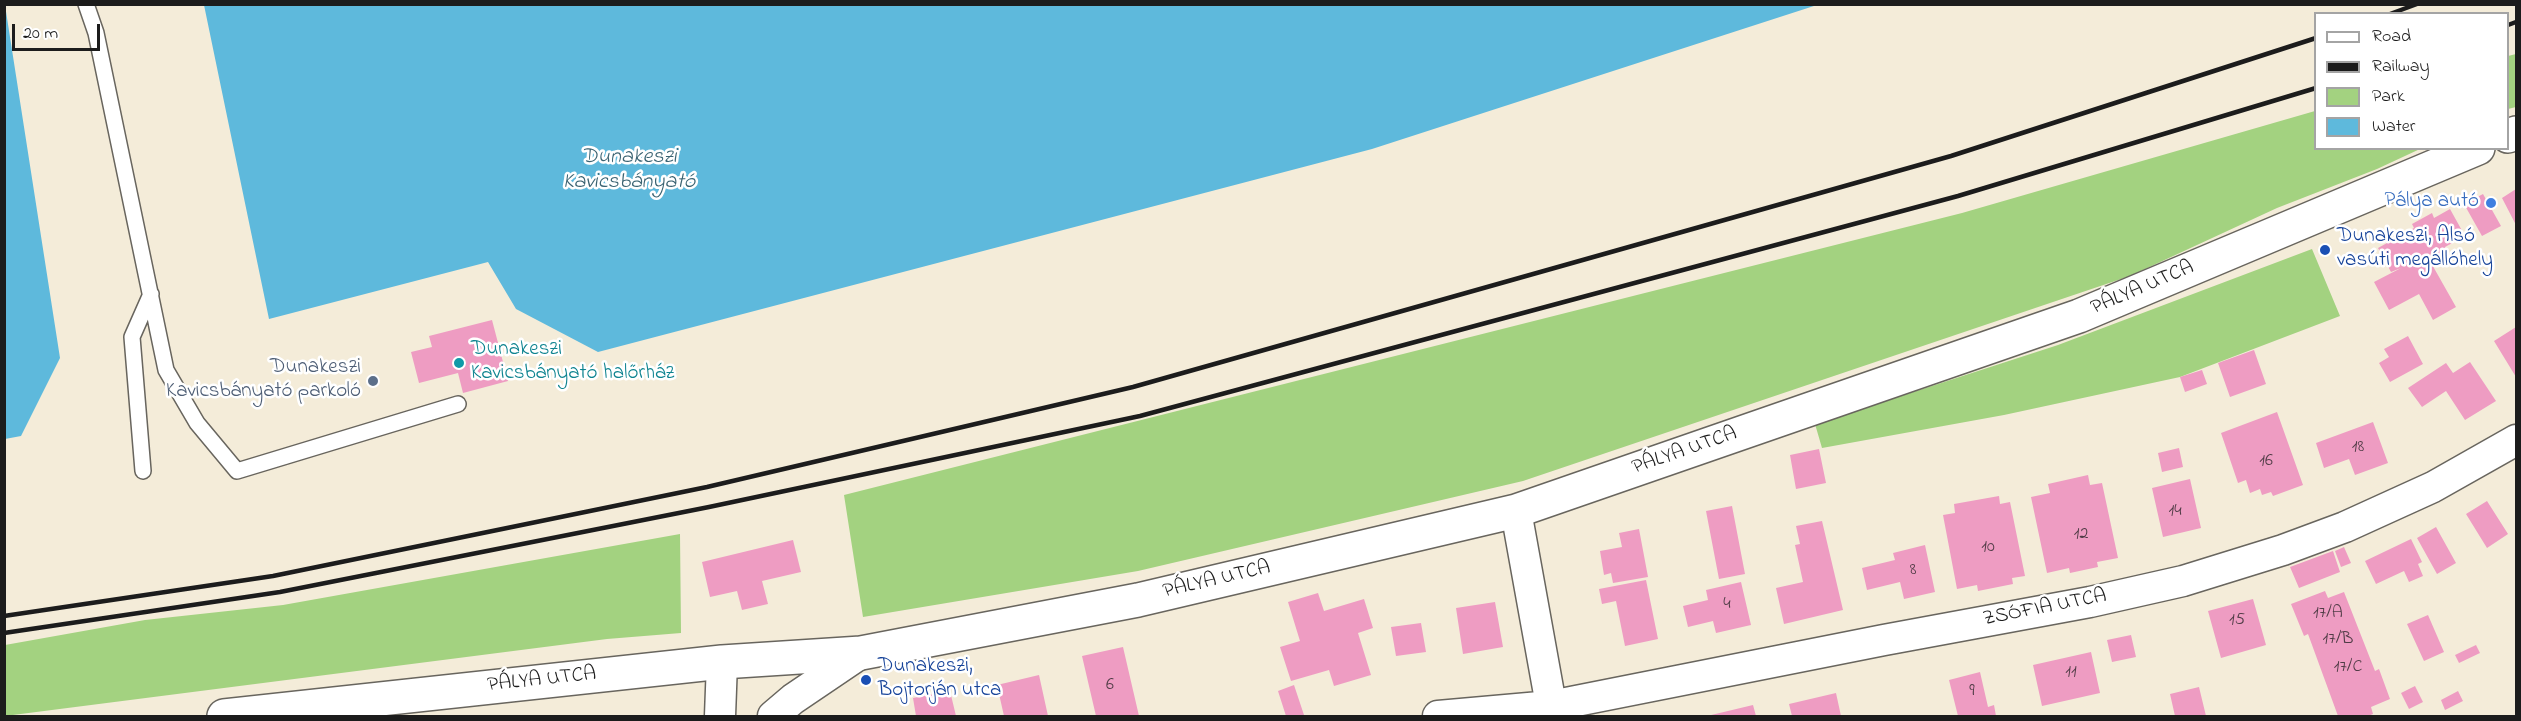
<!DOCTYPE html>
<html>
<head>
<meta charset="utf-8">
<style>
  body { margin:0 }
  #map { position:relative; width:2521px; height:721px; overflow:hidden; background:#f4ecd9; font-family:"Indie Flower",sans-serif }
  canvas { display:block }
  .frame { position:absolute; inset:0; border:6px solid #1c1c1c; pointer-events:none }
  .legend { position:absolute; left:2314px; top:12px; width:195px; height:138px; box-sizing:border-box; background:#fff; border:2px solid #a4a4a4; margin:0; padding:8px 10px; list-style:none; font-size:18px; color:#1c1c1c }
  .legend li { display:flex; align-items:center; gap:12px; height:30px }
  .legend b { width:30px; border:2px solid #a4a4a4 }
  .scale { position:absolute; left:12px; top:24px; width:88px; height:27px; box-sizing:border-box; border:3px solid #1c1c1c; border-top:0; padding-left:8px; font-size:18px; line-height:21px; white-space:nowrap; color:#1c1c1c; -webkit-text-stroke:4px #fff; paint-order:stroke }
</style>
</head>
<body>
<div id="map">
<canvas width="2521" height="721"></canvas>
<div class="frame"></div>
<ul class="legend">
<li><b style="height:8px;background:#fff"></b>Road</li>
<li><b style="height:8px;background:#1c1c1c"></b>Railway</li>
<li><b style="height:16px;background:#a3d280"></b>Park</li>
<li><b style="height:16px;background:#5eb9dc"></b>Water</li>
</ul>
<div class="scale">20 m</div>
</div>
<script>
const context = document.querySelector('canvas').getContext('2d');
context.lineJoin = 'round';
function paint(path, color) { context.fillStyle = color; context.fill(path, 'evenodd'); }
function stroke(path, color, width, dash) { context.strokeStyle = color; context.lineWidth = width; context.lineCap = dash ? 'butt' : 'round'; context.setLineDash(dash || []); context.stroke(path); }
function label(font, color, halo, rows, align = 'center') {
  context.font = font + ' "Indie Flower",sans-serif'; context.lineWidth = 5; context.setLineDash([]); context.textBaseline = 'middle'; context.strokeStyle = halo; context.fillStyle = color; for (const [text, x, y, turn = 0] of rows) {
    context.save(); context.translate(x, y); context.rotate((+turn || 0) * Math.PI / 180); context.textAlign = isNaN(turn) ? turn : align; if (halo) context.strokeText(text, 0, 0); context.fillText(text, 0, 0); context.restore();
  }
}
const green = new Path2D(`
  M 2516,54 L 2516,107 L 2508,109 L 2508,56 Z
  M 2315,111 L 2316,148 L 2420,149 L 2377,169 L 2277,208 L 2130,276 L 1523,481 L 1138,571 L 863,617 L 844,495 L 1962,213 Z
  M 2312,249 L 2340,316 L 2180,377 L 2004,415 L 1822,448 L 1815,424 L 2058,345 Z
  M 680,534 L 681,633 L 607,639 L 5,716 L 5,645 L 145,620 L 283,605 Z`);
const water = new Path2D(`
  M 5,5 L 60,358 L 21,436 L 5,439 Z
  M 204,5 L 204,4 L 1817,5 L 1372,149 L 598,352 L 516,309 L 488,262 L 269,319 Z`);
const building = new Path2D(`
  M 2516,189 L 2516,225 L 2502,198 Z
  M 2483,194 L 2501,226 L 2482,236 L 2464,204 Z
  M 2450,209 L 2465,236 L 2445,247 L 2447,252 L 2430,261 L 2456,307 L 2433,320 L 2419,294 L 2389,310 L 2374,282 L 2401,268 L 2391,272 L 2378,248 L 2414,228 L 2412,224 L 2432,213 L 2434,218 Z
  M 492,320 L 508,381 L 463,393 L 458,373 L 419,383 L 411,352 L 432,347 L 429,336 Z
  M 2516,327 L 2516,377 L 2494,341 Z
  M 2408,336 L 2423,364 L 2390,382 L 2379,363 L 2389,357 L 2384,349 Z
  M 2254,350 L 2266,384 L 2230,397 L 2218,363 Z
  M 2470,362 L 2496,401 L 2465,420 L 2446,391 L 2422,407 L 2408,388 L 2446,363 L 2453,373 Z
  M 2202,370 L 2207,384 L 2185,392 L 2180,377 Z
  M 2277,412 L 2303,485 L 2273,496 L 2271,492 L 2262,495 L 2260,489 L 2250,493 L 2246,480 L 2238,483 L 2221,433 Z
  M 2373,422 L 2388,463 L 2355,475 L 2349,459 L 2324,468 L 2316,443 Z
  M 2179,448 L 2183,467 L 2162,472 L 2158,453 Z
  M 1819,449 L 1826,483 L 1796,489 L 1790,455 Z
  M 2088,475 L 2090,485 L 2102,483 L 2118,558 L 2097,562 L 2098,567 L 2070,573 L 2069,568 L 2047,573 L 2031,497 L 2050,493 L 2048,484 Z
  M 2190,479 L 2201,528 L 2163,537 L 2152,488 Z
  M 1999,496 L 2000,504 L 2010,502 L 2025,576 L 2012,578 L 2013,584 L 1978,591 L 1977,585 L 1957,589 L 1943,515 L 1955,513 L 1954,504 Z
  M 2487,501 L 2508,534 L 2487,548 L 2466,514 Z
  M 1732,506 L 1745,574 L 1719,579 L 1706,511 Z
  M 1822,521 L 1843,610 L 1784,624 L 1776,588 L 1803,582 L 1795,545 L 1800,544 L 1796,526 Z
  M 2436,527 L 2456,563 L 2437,574 L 2417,538 Z
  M 1639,529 L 1648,577 L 1613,583 L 1611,573 L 1604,575 L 1600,551 L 1622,547 L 1619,533 Z
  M 2411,539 L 2422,562 L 2418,564 L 2423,576 L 2409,582 L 2404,571 L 2376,584 L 2365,561 Z
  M 793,540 L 801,572 L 762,581 L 768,604 L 742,610 L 737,591 L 710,597 L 702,562 Z
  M 1925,545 L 1935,592 L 1904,599 L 1900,582 L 1867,590 L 1862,568 L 1895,560 L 1893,553 Z
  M 2344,547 L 2351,563 L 2341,567 L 2335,551 Z
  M 2333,551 L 2340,572 L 2299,588 L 2290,567 Z
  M 1646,580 L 1658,639 L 1625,646 L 1616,601 L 1602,604 L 1599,589 Z
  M 1741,582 L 1751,625 L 1716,633 L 1713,621 L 1688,627 L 1683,606 L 1708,600 L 1706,590 Z
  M 2325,591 L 2328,598 L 2344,592 L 2375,671 L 2379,669 L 2390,699 L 2371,707 L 2373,714 L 2368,716 L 2338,716 L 2308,634 L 2304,636 L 2291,604 Z
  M 1318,593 L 1324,611 L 1364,599 L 1373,628 L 1358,633 L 1371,675 L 1334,686 L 1329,670 L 1291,681 L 1280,647 L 1300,641 L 1288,602 Z
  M 2253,599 L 2266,645 L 2221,658 L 2208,611 Z
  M 1495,602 L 1503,647 L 1463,654 L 1456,608 Z
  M 2428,615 L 2444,652 L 2424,661 L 2407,624 Z
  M 1421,623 L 1426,652 L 1396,656 L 1391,627 Z
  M 2131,635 L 2136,657 L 2112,662 L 2107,640 Z
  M 2476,645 L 2480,653 L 2459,663 L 2455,655 Z
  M 1123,647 L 1139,716 L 1096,716 L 1082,656 Z
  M 2091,652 L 2100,693 L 2042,706 L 2033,665 Z
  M 1980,672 L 1988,707 L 1994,705 L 1996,716 L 1958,716 L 1949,680 Z
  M 1039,675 L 1048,716 L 1004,716 L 997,685 Z
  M 1294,685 L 1304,715 L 1286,716 L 1278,691 Z
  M 2415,686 L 2423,702 L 2409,709 L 2401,693 Z
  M 2199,687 L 2206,716 L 2175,716 L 2170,694 Z
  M 950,691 L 956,716 L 916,716 L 913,698 Z
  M 2458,691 L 2463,701 L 2445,710 L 2441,700 Z
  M 1836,693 L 1841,716 L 1792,716 L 1789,704 Z
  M 1753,705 L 1756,716 L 1707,716 Z`);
const service = new Path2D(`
  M 86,4 L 96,33 L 166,370 L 197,423 L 237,471 L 458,404
  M 143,471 L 132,337 L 151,294`);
const minor = new Path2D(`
  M 1516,511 L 1553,716
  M 720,716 L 722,662
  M 773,716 L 793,699 L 861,653
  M 1438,716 L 1551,706 L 1884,640 L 2090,602 L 2183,581 L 2283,550 L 2345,527 L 2433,487 L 2516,440`);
const tertiary = new Path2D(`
  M 2508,136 L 2516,133
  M 224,716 L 722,662 L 861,653 L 1138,600 L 1516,511 L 2079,316 L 2478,148`);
const rail = new Path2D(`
  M 2390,14 L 2417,4
  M 2508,25 L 2516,22
  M 4,616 L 273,576 L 707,487 L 1133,387 L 1951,156 L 2316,38
  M 4,633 L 280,592 L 709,507 L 1140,416 L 1958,196 L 2316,88`);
const markers = [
  [2491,203,6,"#3f7fe0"],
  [2325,250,6,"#1a4fb4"],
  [459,363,6,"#0f9aa8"],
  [373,381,6,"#5c6f8a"],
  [866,680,6,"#1a4fb4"]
];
const numberNames = [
  ["18",2358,448],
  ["16",2266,462],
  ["14",2175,512],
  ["12",2081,535],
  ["10",1988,548],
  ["8",1913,571],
  ["4",1727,605],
  ["17/A",2328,614],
  ["15",2237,621],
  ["17/B",2338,640],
  ["17/C",2348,668],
  ["11",2071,673],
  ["6",1110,686],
  ["9",1972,692]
];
const shopNames = [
  ["Pálya autó",2479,203]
];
const transitNames = [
  ["Dunakeszi, Alsó",2337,238],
  ["vasúti megállóhely",2337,262],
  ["Dunakeszi,",878,668],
  ["Bojtorján utca",878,692]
];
const streetNames = [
  ["PÁLYA UTCA",2143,289,-23],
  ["PÁLYA UTCA",1685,452,-19],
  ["PÁLYA UTCA",1217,581,-13],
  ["ZSÓFIA UTCA",2045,609,-11],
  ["PÁLYA UTCA",542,681,-6]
];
const cultureNames = [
  ["Dunakeszi",471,351],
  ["Kavicsbányató halőrház",471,375]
];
const serviceNames = [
  ["Dunakeszi",361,369],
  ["Kavicsbányató parkoló",361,393]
];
const waterNames = [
  ["Dunakeszi",629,158],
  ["Kavicsbányató",629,183]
];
paint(green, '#a3d280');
paint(water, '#5eb9dc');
paint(building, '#ee9cc2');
stroke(service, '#68655e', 18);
stroke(minor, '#68655e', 33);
stroke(tertiary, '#68655e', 36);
stroke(service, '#fff', 15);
stroke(minor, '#fff', 30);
stroke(tertiary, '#fff', 33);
stroke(rail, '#1c1c1c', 4.5);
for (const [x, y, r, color] of markers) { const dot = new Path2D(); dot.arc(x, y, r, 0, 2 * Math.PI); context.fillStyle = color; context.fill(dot); stroke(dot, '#fff', 2); }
label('18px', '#503c46', null, numberNames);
label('21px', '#366cbe', '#fff', shopNames, 'right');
label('21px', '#164399', '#fff', transitNames, 'left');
label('21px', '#1c1c1c', '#fff', streetNames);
label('21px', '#0d838f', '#fff', cultureNames, 'left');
label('21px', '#4e5e75', '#fff', serviceNames, 'right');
label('italic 22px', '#3a6372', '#fff', waterNames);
</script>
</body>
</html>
